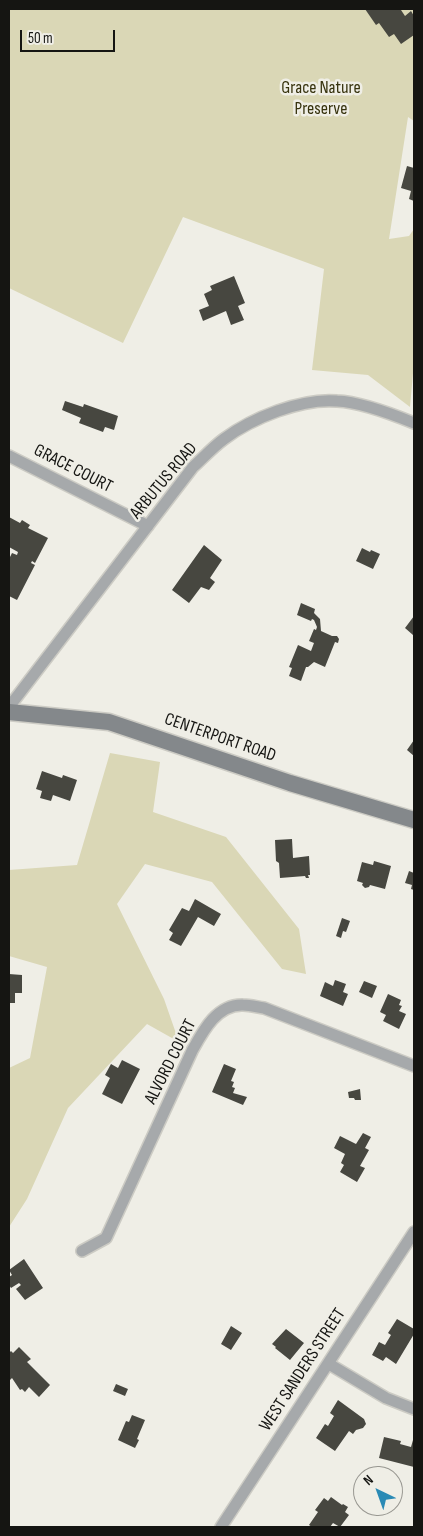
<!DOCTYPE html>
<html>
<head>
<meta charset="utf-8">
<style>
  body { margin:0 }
  #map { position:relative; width:423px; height:1536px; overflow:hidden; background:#efeee6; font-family:"Sofia Sans Condensed",sans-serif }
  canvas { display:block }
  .frame { position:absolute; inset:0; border:10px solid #151512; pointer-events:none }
  .north { position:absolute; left:353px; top:1466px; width:50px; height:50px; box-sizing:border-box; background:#efeee6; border:1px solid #989791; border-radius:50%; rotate:318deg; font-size:14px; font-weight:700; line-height:20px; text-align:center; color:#151512 }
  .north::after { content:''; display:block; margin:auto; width:18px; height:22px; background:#2a8ab5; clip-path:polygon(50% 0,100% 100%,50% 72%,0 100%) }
  .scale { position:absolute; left:20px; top:30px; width:95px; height:22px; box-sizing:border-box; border:2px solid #151512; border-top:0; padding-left:6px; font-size:15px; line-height:18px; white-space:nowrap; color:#151512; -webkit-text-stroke:4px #efeee6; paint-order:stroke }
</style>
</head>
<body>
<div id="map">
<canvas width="423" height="1536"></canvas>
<div class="frame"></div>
<div class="north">N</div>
<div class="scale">50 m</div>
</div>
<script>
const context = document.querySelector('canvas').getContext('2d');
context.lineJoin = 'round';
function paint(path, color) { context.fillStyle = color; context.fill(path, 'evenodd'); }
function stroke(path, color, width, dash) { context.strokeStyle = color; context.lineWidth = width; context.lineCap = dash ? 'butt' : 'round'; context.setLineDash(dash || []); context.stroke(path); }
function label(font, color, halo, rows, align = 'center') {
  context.font = font + ' "Sofia Sans Condensed",sans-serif'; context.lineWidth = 5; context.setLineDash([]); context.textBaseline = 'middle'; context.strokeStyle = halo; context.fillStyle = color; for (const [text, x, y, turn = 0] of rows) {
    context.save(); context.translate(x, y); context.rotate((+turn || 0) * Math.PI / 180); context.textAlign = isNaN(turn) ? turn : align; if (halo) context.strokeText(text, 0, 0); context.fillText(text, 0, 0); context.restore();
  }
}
const green = new Path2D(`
  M 9,9 L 414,9 L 414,121 L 408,117 L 389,239 L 409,236 L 414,229 L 414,362 L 410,407 L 368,375 L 312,370 L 324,269 L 183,217 L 123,343 L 9,288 Z
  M 110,753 L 160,762 L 153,812 L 226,837 L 299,929 L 306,974 L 282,969 L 212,882 L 145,864 L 117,904 L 164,999 L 179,1042 L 147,1024 L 68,1108 L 27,1199 L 9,1227 L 9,1068 L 30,1058 L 47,967 L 9,956 L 9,870 L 77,865 Z`);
const building = new Path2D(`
  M 365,9 L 403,9 L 401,10 L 405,16 L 411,11 L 414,16 L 414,35 L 401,44 L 394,34 L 389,37 L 379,23 L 376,25 Z
  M 407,166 L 414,168 L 414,201 L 409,199 L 411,191 L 401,188 Z
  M 234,276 L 245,303 L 238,306 L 244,320 L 231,325 L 226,311 L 203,321 L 199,310 L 209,306 L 204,294 L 212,290 L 210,286 Z
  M 65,401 L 83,407 L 84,404 L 118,416 L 114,430 L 105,427 L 103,432 L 79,423 L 81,418 L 62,410 Z
  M 9,517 L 20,523 L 22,520 L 30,525 L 28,528 L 48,538 L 35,563 L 32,561 L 31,563 L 35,565 L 17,600 L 9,596 L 9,559 L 12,553 L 17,555 L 18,552 L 9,547 Z
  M 204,545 L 222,560 L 210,578 L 215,582 L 209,590 L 201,587 L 189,603 L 172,590 Z
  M 362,548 L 370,552 L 371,550 L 380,554 L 373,569 L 356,561 Z
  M 301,603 L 315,609 L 314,613 L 320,619 L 321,631 L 332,636 L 337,636 L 339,639 L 338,643 L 335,642 L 325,667 L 314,662 L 308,667 L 306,667 L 301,681 L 289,676 L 292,668 L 289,667 L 298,645 L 311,651 L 314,643 L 309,641 L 314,629 L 316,630 L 317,627 L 314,620 L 312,619 L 311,621 L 297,615 Z
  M 414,616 L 414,633 L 413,635 L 405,628 Z
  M 414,740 L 414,756 L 407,750 Z
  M 42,771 L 62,778 L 63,775 L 77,780 L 70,801 L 53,795 L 51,801 L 40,798 L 42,791 L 36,789 Z
  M 292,839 L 293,858 L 309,856 L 310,875 L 308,875 L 309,878 L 306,878 L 305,876 L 280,878 L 279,863 L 276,861 L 275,840 Z
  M 374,861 L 391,866 L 385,889 L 370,885 L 369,887 L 365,888 L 362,885 L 363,883 L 357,881 L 362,862 L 373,865 Z
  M 409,871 L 414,873 L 414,890 L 411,889 L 412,885 L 405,883 Z
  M 195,899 L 221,914 L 214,926 L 198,917 L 181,946 L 169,940 L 173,933 L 169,930 L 182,908 L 189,911 Z
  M 342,918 L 350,921 L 346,932 L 343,931 L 341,938 L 336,936 Z
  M 9,974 L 22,975 L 22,993 L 15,993 L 15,1003 L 9,1003 Z
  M 335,980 L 346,984 L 343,992 L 348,994 L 343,1006 L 320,996 L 325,982 L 333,986 Z
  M 364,981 L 377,986 L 372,998 L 359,992 Z
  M 388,994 L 401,1000 L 399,1005 L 402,1006 L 399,1011 L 406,1014 L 399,1029 L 383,1021 L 386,1015 L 380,1012 Z
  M 122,1060 L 140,1069 L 122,1104 L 102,1094 L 110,1078 L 105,1075 L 111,1064 L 118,1068 Z
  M 224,1064 L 236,1069 L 231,1081 L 234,1082 L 232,1087 L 235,1088 L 233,1093 L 247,1097 L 243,1105 L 212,1092 Z
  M 360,1089 L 361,1100 L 355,1100 L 354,1098 L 349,1098 L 348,1092 Z
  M 363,1133 L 371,1137 L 365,1148 L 369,1150 L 360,1166 L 365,1168 L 357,1182 L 340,1172 L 344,1165 L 341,1163 L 345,1154 L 334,1148 L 340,1136 L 356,1144 Z
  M 24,1259 L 43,1288 L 25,1300 L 16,1289 L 21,1285 L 19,1283 L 11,1288 L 9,1285 L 9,1277 L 12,1275 L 9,1270 Z
  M 397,1319 L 414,1329 L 414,1334 L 396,1364 L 386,1357 L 383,1361 L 372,1355 L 379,1342 L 385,1345 L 391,1335 L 388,1333 Z
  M 231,1326 L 242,1333 L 231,1350 L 221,1344 Z
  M 286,1329 L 304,1343 L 290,1360 L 275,1348 L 276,1347 L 272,1344 Z
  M 19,1347 L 31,1359 L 27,1362 L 50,1385 L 39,1397 L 29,1387 L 25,1392 L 22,1389 L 20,1390 L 12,1378 L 10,1380 L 9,1379 L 9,1353 L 11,1351 L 13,1353 Z
  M 116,1384 L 128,1389 L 125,1396 L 113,1391 Z
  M 338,1400 L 364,1419 L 366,1424 L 363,1428 L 356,1430 L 353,1434 L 349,1431 L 335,1451 L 316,1438 L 325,1424 L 328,1426 L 334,1416 L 330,1413 Z
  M 132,1415 L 145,1420 L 137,1439 L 139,1440 L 135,1448 L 118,1440 L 126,1421 L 129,1422 Z
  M 384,1437 L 401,1441 L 400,1444 L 411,1447 L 413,1440 L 414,1440 L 414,1467 L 379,1458 Z
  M 331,1497 L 342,1505 L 343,1504 L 348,1507 L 345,1512 L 349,1515 L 340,1527 L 333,1523 L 330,1527 L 312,1527 L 309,1525 L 318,1512 L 315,1510 L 324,1498 L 328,1501 Z`);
const street = new Path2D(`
  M 9,456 L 148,526
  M 9,707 L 193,467 C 203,458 213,447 224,439 C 252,418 301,398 337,401 C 361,402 392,414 414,423
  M 82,1251 L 106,1238 L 192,1051 C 203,1031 217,1004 243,1005 C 250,1005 257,1007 264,1008 L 414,1066
  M 329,1364 L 386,1398 L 414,1409
  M 221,1527 L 414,1232`);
const secondary = new Path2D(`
  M 9,712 L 109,722 L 290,783 L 414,820`);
const parkNames = [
  ["Grace Nature",321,88],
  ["Preserve",321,109]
];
const streetNames = [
  ["GRACE COURT",73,469,27],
  ["ARBUTUS ROAD",164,481,-50],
  ["CENTERPORT ROAD",220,738,19],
  ["ALVORD COURT",171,1062,-63],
  ["WEST SANDERS STREET",303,1370,-57]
];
paint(green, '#dad7b6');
paint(building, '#474740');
stroke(street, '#cccbc4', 14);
stroke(secondary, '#cccbc4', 19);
stroke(street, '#a6a9ab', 11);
stroke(secondary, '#84888b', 16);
label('18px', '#36320d', '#efeee6', parkNames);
label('18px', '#151512', '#efeee6', streetNames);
</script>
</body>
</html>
